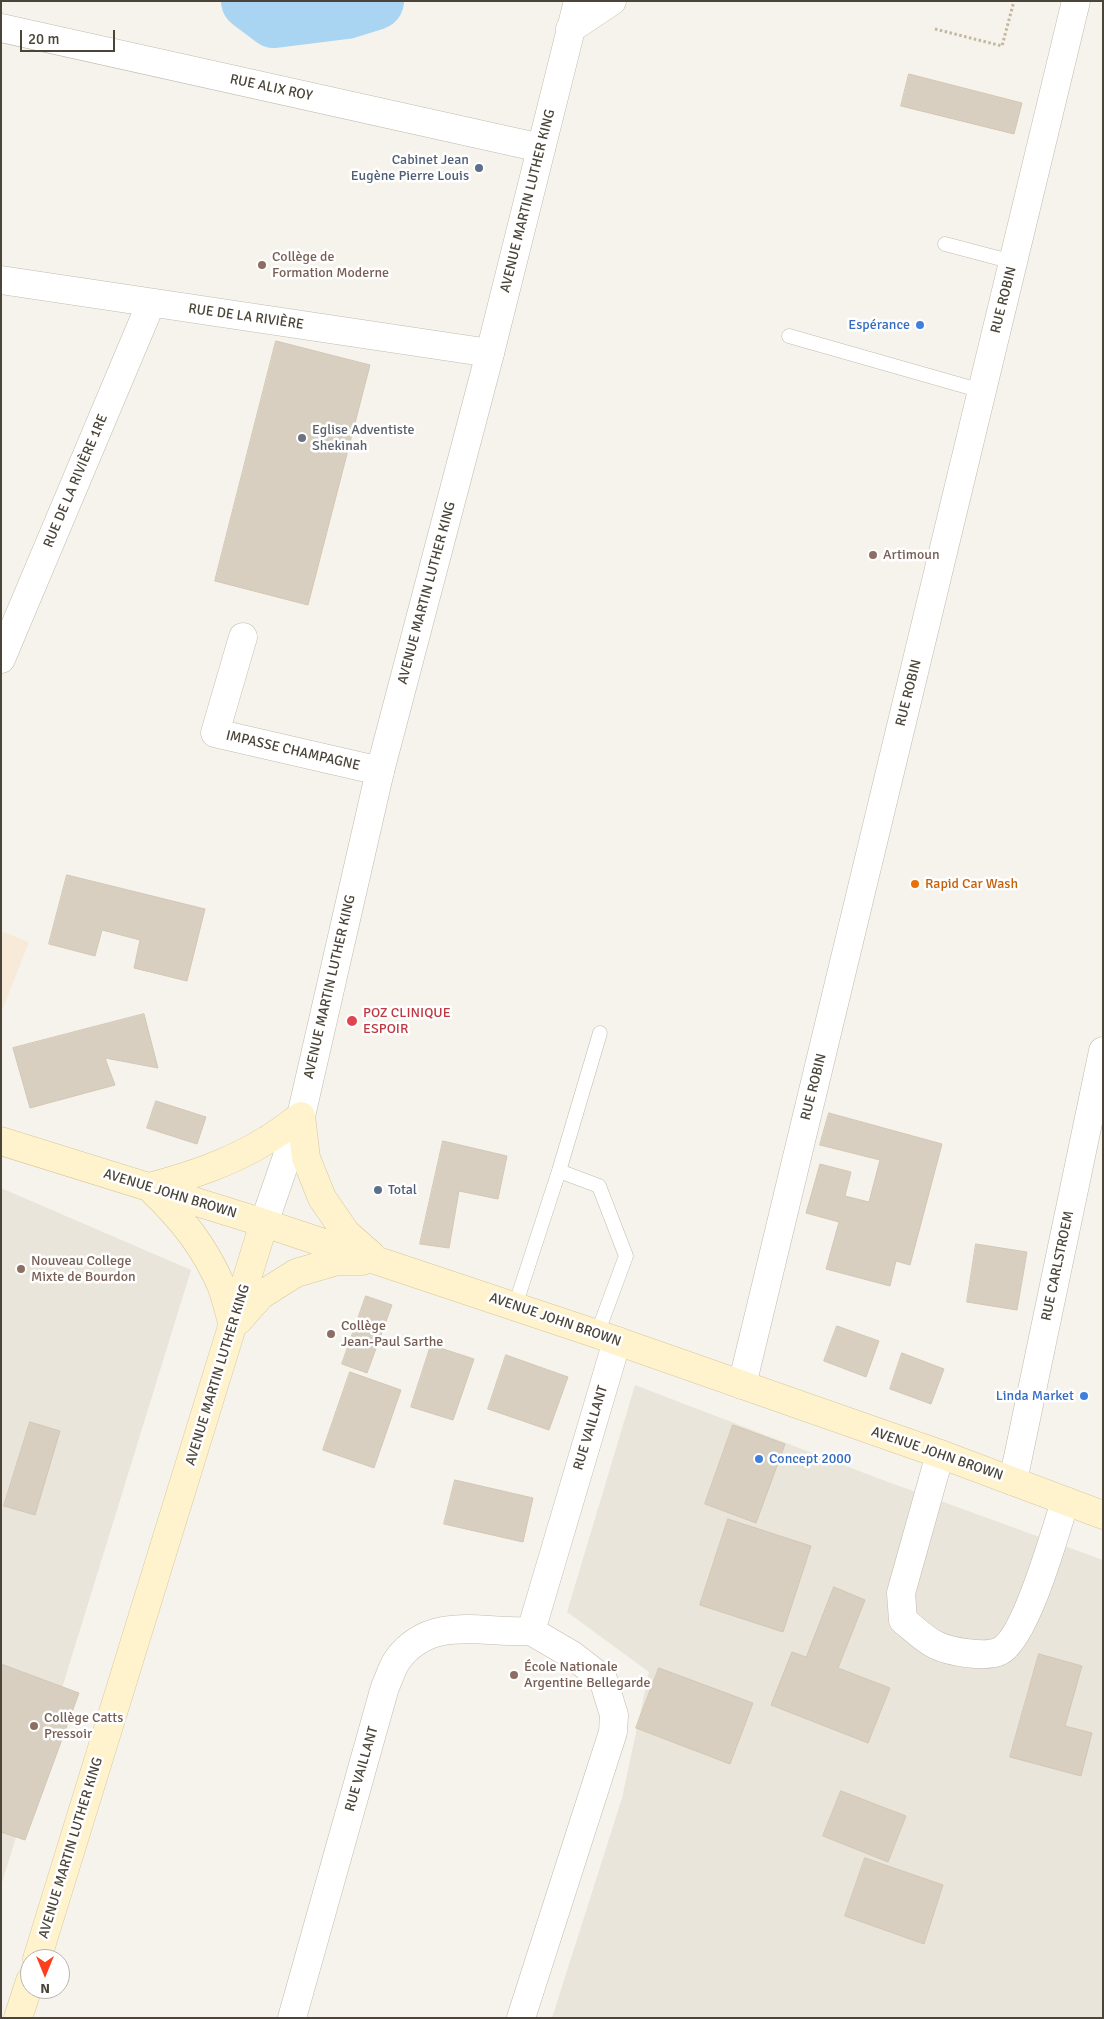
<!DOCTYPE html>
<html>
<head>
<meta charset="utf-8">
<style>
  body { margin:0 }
  #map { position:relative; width:1104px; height:2019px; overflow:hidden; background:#f6f3ec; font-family:Signika,sans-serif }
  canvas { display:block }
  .frame { position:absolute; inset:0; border:2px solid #4b4439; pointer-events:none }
  .north { position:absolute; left:20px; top:1949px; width:50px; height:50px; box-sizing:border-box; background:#fff; border:1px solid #b7b4b0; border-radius:50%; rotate:180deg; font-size:14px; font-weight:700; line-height:20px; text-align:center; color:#4b4439 }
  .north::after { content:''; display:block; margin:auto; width:18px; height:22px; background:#fc3f1d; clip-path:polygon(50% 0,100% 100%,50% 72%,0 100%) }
  .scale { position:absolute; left:20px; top:30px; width:95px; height:22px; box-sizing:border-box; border:2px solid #4b4439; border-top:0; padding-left:6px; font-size:15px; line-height:18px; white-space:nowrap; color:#4b4439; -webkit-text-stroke:4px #fff; paint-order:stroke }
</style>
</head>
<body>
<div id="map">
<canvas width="1104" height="2019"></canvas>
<div class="frame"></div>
<div class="north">N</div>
<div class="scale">20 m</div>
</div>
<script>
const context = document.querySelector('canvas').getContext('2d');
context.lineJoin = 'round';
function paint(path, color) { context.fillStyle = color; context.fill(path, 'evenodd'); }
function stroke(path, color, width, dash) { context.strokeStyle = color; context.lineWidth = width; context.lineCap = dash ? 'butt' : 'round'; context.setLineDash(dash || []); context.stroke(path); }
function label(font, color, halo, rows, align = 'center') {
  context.font = font + ' Signika,sans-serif'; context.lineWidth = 5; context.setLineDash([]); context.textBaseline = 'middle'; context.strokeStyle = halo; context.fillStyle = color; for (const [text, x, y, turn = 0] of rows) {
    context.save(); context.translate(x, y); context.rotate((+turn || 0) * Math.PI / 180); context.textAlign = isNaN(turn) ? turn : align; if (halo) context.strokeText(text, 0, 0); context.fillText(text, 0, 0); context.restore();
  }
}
const residential = new Path2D(`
  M 1,1188 L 191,1270 L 1,1886 Z
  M 635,1385 L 880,1479 L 1103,1560 L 1103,2018 L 552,2018 L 622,1798 L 649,1672 L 567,1612 Z`);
const commercial = new Path2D(`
  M 1,931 L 29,942 L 1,1013 Z`);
const river = new Path2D(`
  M 250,1 L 274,19 L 346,10 L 375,1`);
const building = new Path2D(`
  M 909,74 L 1022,103 L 1014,134 L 901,106 Z
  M 276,341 L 370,365 L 308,605 L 215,581 Z
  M 67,875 L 205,909 L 187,981 L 134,968 L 140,940 L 102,930 L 95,956 L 49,944 Z
  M 144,1014 L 158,1068 L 105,1058 L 115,1085 L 30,1108 L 13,1048 Z
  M 156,1101 L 206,1117 L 197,1144 L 147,1128 Z
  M 829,1113 L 942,1144 L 910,1265 L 896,1261 L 890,1286 L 826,1269 L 839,1222 L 806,1213 L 820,1164 L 851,1172 L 845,1196 L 869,1202 L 880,1160 L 820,1145 Z
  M 443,1141 L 507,1156 L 498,1199 L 459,1191 L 449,1248 L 420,1244 Z
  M 976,1244 L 1027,1252 L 1017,1310 L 967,1302 Z
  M 366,1296 L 392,1305 L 367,1373 L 342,1364 Z
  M 837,1326 L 879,1341 L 866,1377 L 824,1361 Z
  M 431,1345 L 474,1359 L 453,1420 L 411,1407 Z
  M 902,1353 L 944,1369 L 931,1404 L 890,1389 Z
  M 506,1355 L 568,1377 L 549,1430 L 488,1409 Z
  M 350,1372 L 401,1390 L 374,1468 L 323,1450 Z
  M 30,1422 L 60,1431 L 35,1515 L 4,1506 Z
  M 733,1425 L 785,1444 L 756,1523 L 705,1504 Z
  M 455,1480 L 533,1498 L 523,1542 L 444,1524 Z
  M 728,1519 L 811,1546 L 783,1632 L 700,1605 Z
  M 834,1587 L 865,1600 L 838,1668 L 890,1688 L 868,1743 L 771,1705 L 792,1652 L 806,1657 Z
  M 1039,1654 L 1082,1666 L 1065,1726 L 1092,1733 L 1081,1776 L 1010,1757 Z
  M 1,1664 L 79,1693 L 25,1840 L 1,1832 Z
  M 659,1668 L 753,1703 L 730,1764 L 636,1728 Z
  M 841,1791 L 906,1816 L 888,1862 L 823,1836 Z
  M 865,1858 L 943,1885 L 924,1944 L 845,1916 Z`);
const path = new Path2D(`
  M 935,29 L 1002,46 L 1014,1`);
const service = new Path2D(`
  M 945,244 L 1013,262
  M 789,336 L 982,391
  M 559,1171 L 599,1186 L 626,1256 L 597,1334
  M 515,1306 L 559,1171 L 600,1033`);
const minor = new Path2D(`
  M 1,28 L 541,148
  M 1,280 L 490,353
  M 243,637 L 215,733 L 380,771
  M 1,659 L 151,303
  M 742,1385 L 1076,1
  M 940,1454 L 901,1593 L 903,1620 C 913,1628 925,1640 936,1645 C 950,1652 986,1658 1000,1651 C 1026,1638 1056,1530 1065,1501
  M 1013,1481 L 1103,1051
  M 292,2018 L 385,1687 C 389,1679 392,1667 398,1659 C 432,1614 484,1634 531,1631
  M 521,2018 L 613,1732 L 614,1715 L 603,1679 L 572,1655 L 531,1631 L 617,1341`);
const tertiary = new Path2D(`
  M 570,29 L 612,1
  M 264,1223 L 301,1116 L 380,771 L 490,353 L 578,1`);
const secondary = new Path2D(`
  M 1,1141 L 264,1223 L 597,1334 L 940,1454 L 1103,1515
  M 149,1187 C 190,1176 230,1163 267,1140 C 279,1133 290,1124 301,1116 L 306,1158 L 322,1198 L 346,1233 L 371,1255
  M 152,1190 C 182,1219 204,1246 221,1285 C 226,1298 229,1312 233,1326
  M 238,1321 L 261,1295 L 296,1273 L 337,1261 L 362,1261
  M 37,1959 L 264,1223
  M 18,2018 L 30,1981`);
const markers = [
  [479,168,5,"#5c6f8a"],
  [262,265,5,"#8d6e63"],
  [920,325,5,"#3f7fe0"],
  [302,438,5,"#6b7280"],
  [873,555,5,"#8d6e63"],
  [915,884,5,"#e8710a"],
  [352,1021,6,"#e0444e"],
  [378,1190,5,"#5c6f8a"],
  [21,1269,5,"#8d6e63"],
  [331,1334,5,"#8d6e63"],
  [1084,1396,5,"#3f7fe0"],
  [759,1459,5,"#3f7fe0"],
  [514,1675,5,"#8d6e63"],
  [34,1726,5,"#8d6e63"]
];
const streetNames = [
  ["RUE ALIX ROY",271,88,12],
  ["AVENUE MARTIN LUTHER KING",528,201,-76],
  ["RUE ROBIN",1004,300,-76],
  ["RUE DE LA RIVIÈRE",246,317,8],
  ["RUE DE LA RIVIÈRE 1RE",76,481,-67],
  ["AVENUE MARTIN LUTHER KING",427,593,-75],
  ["RUE ROBIN",909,693,-76],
  ["IMPASSE CHAMPAGNE",293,751,13],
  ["AVENUE MARTIN LUTHER KING",330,987,-77],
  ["RUE ROBIN",814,1087,-76],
  ["AVENUE JOHN BROWN",170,1194,17],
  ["RUE CARLSTROEM",1058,1266,-78],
  ["AVENUE JOHN BROWN",555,1320,19],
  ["AVENUE MARTIN LUTHER KING",218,1375,-73],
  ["RUE VAILLANT",591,1428,-73],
  ["AVENUE JOHN BROWN",937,1454,19],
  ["RUE VAILLANT",362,1769,-74],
  ["AVENUE MARTIN LUTHER KING",71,1848,-73]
];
const serviceNames = [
  ["Cabinet Jean",469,160],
  ["Eugène Pierre Louis",469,176],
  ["Total",388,1190,"left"]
];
const educationNames = [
  ["Collège de",272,257],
  ["Formation Moderne",272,273],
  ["Artimoun",883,555],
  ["Nouveau College",31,1261],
  ["Mixte de Bourdon",31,1277],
  ["Collège",341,1326],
  ["Jean-Paul Sarthe",341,1342],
  ["École Nationale",524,1667],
  ["Argentine Bellegarde",524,1683],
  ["Collège Catts",44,1718],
  ["Pressoir",44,1734]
];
const shopNames = [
  ["Espérance",910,325],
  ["Linda Market",1074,1396],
  ["Concept 2000",769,1459,"left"]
];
const worshipNames = [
  ["Eglise Adventiste",312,430],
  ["Shekinah",312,446]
];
const foodNames = [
  ["Rapid Car Wash",925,884]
];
const healthNames = [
  ["POZ CLINIQUE",363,1013],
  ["ESPOIR",363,1029]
];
paint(residential, '#eae5da');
paint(commercial, '#f7ead8');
stroke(river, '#a9d4f2', 58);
paint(building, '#d8cfc1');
stroke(building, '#d3c7b4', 1);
stroke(service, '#c2bbae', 15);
stroke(minor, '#c2bbae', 29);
stroke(tertiary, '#c2bbae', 29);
stroke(secondary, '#d6c79b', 29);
stroke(path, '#c4b79f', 3, [2.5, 2.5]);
stroke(service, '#fff', 14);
stroke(minor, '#fff', 28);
stroke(tertiary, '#fff', 28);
stroke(secondary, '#fff3cd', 28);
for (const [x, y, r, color] of markers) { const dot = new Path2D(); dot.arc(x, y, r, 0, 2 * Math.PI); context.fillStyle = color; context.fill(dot); stroke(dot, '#fff', 2); }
label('14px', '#4b4439', '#fff', streetNames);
label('14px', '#4e5e75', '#fff', serviceNames, 'right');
label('14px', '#785e54', '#fff', educationNames, 'left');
label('14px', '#366cbe', '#fff', shopNames, 'right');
label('14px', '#5b616d', '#fff', worshipNames, 'left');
label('14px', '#c56008', '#fff', foodNames, 'left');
label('14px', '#be3a42', '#fff', healthNames, 'left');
</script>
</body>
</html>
